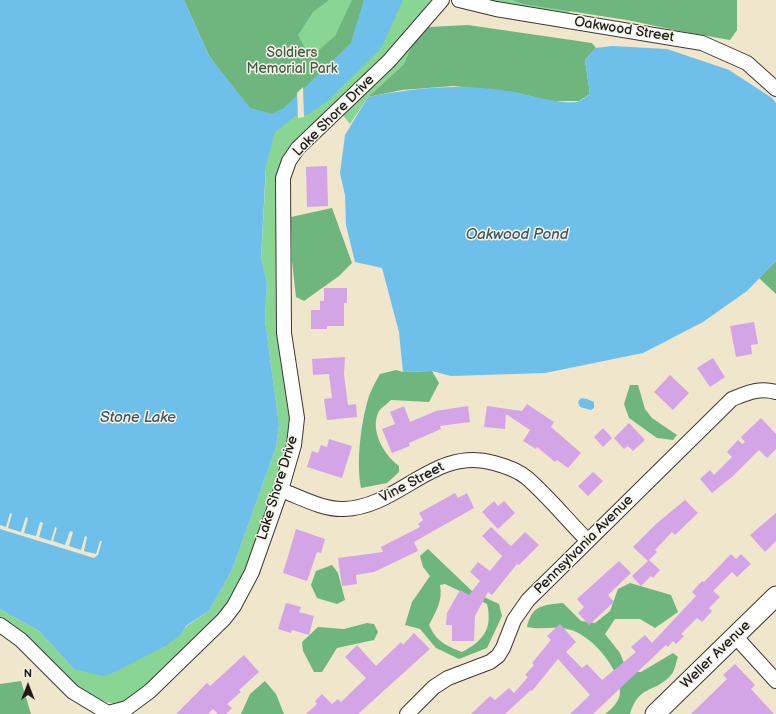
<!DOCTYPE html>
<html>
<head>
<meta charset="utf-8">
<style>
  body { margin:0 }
  #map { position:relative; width:776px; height:714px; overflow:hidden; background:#efe6cb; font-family:"Balsamiq Sans",sans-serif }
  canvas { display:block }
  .north { position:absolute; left:8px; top:666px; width:40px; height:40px; -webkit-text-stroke:3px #f7f3e8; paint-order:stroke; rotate:0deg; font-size:11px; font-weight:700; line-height:16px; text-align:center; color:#1c1c1c }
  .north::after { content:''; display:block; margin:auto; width:14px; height:18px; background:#1c1c1c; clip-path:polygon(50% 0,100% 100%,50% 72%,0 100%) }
</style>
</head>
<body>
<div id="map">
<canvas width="776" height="714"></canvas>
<div class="north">N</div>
</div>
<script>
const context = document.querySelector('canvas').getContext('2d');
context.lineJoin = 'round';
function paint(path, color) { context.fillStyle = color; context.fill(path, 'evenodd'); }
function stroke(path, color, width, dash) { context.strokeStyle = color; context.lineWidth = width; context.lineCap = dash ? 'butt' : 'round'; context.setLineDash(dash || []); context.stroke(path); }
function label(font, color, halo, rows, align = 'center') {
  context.font = font + ' "Balsamiq Sans",sans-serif'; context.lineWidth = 3; context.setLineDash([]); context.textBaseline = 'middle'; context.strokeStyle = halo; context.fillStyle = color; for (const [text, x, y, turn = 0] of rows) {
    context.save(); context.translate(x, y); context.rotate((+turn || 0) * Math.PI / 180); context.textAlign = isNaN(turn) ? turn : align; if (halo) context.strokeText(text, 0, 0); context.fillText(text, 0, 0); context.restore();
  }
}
const green = new Path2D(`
  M 184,0 L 431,0 L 426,11 L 280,170 L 293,435 L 250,567 L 225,612 L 139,695 L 118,705 L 89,697 L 75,687 L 0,619 L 0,609 L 39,631 L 74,669 L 111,674 L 179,635 L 188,625 L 209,611 L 232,570 L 276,447 L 279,425 L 265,320 L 267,282 L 261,258 L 266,171 Z
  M 477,0 L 581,0 L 568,13 Z
  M 408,44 L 417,52 L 368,97 L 350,124 L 342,114 Z`);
const forest = new Path2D(`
  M 184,0 L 329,0 L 313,12 L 298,35 L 310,58 L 335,36 L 352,0 L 364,0 L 351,43 L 284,108 L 272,114 L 250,108 L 209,56 Z
  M 513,0 L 737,0 L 737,30 L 730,40 L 679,31 L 627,20 L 523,4 Z
  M 468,25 L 592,43 L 596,48 L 585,60 L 590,94 L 579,101 L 551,101 L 513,92 L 453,86 L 402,90 L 368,97 L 404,64 L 416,36 L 429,27 Z
  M 332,208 L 352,263 L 339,276 L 304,301 L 296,297 L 292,261 L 291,217 Z
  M 776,261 L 776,294 L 759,278 Z
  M 396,370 L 403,372 L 432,371 L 439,383 L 429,402 L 391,400 C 388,403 382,407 379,411 C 369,430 384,455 399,466 L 399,472 L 387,483 L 361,488 C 356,461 361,422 369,396 C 372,388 376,381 380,374 Z
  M 630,385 L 638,385 L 645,409 L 652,418 L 677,435 L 673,440 L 657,438 L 629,418 L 624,404 Z
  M 428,549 L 473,592 L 499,604 L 502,616 L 487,648 L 459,659 L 436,648 L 420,629 L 405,625 L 412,602 L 430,576 L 423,567 L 420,556 ZM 445,584 L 487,604 C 493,629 483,641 462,652 C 446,646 436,641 429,625 C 436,611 443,601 440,585 Z
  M 332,565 L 338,573 L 345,600 L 337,604 L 317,598 L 311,585 L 316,571 Z
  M 630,583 L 671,595 L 678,612 L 655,628 L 640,619 L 615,619 L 605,634 L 620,653 L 627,671 L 641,672 L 673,653 L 678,657 C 676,662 675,671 671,675 C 654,694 639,684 630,714 L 605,714 C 612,709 620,701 620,692 C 620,668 590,633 567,629 C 553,626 542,630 527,627 C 532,605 543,605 563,603 L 581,621 L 595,623 L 610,611 L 618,589 Z
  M 367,623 L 374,624 L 378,632 L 374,640 L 337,648 L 322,672 L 314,672 L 303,651 L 302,642 L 318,627 L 344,629 Z
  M 21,681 L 31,714 L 0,714 L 0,684 Z
  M 265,681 L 276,694 L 284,714 L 241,714 L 250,694 Z`);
const water = new Path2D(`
  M 0,0 L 184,0 L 209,56 L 250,108 L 272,114 L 284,108 L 351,43 L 364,0 L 403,0 L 381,48 L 329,100 L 307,115 L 295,116 L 275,132 L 266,165 L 261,258 L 267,282 L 265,320 L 279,425 L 276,447 L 232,570 L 209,611 L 187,625 L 180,635 L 167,645 L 111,674 L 102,676 L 74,669 L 39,631 L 0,609 Z
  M 612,46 L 667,49 L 729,70 L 772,98 L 776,103 L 776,261 L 747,291 L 703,322 L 643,353 L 545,373 L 451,376 L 432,371 L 403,372 L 399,332 L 382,268 L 355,262 L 346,225 L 345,195 L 340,173 L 345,135 L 368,97 C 419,87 462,83 514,92 C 528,95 567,106 580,101 C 583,99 587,96 590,94 L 585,60 L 596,48 Z
  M 581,398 L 587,399 L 594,402 L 594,408 L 591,410 L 580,407 L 578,402 Z`);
const pier = new Path2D(`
  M 303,87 L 304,117 L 298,118 L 297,93 Z
  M 10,513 L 12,514 L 8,528 L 21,532 L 26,517 L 28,518 L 24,533 L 36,536 L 40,522 L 43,523 L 39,537 L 51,541 L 55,527 L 57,528 L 53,541 L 65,545 L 70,531 L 73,532 L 69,546 L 81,550 L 85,536 L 87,537 L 84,551 L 96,554 L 100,541 L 102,541 L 98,555 L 94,558 L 0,529 L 0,525 L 6,527 Z`);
const building = new Path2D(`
  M 327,166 L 328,206 L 307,207 L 306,167 Z
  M 324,288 L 347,288 L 347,303 L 344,303 L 344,326 L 327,326 L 327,329 L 311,329 L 311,310 L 320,310 L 320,301 L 324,301 Z
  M 754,322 L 758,344 L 751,345 L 752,354 L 736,357 L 730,326 Z
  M 345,357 L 344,374 L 348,405 L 356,404 L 357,417 L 327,420 L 324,399 L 332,398 L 329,374 L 313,375 L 312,359 Z
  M 713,358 L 725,377 L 710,387 L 697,368 Z
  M 670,375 L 689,393 L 673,410 L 654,392 Z
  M 527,404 L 554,422 L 551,427 L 581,453 L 568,468 L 557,460 L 555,462 L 537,447 L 536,449 L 523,441 L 530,430 L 506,414 L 505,429 L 484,427 L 487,406 L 522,411 Z
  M 404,406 L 410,422 L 436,411 L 468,406 L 470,422 L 440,426 L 441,429 L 409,443 L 410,446 L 392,453 L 382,429 L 395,424 L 390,412 Z
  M 761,418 L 776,434 L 776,449 L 767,458 L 759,450 L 733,476 L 712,493 L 700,479 L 710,470 L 714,475 L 732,457 L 727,452 L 738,440 L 742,444 L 745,442 L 741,437 Z
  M 629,423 L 645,440 L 633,451 L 628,446 L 624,449 L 614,438 Z
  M 603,428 L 612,438 L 603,447 L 594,437 Z
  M 329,439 L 352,446 L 342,478 L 307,467 L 312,451 L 318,453 L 321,445 L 327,447 Z
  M 593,472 L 603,481 L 588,496 L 578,486 Z
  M 455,493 L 458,498 L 467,493 L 474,508 L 414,542 L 418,551 L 374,572 L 356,575 L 357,584 L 342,586 L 338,558 L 383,552 L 381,547 L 420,527 L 418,524 L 423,520 L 419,513 Z
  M 685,500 L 698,513 L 675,535 L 672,532 L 655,550 L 657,552 L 649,560 L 660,570 L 653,578 L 651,576 L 641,586 L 632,576 L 648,561 L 633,547 L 656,524 Z
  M 494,501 L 498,506 L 504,501 L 515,513 L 498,529 L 482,512 Z
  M 776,513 L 776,541 L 765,552 L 750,535 Z
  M 491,527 L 511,546 L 525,532 L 539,545 L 519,565 L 517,564 L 492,595 L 488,592 L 475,616 L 474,641 L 452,641 L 452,625 L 446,625 L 447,613 L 460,590 L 469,595 L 480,581 L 470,572 L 478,562 L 490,571 L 502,556 L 482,536 Z
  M 296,529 L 325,539 L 321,553 L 317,552 L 307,581 L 283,573 Z
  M 731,554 L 736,559 L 741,554 L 751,564 L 737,577 L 732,572 L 713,591 L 720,597 L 709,608 L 712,611 L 702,622 L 697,618 L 681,634 L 684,636 L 676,644 L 673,641 L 668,647 L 666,645 L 593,714 L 570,714 L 590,695 L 558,659 L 532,691 L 531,690 L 505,714 L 471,714 L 490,696 L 495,700 L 509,688 L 514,693 L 528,677 L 525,675 L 534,665 L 532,663 L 551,640 L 547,636 L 560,624 L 576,642 L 566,652 L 582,668 L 587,664 L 602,680 L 636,652 L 631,647 L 645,635 L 652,643 L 696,596 L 692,592 L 702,581 L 704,582 Z
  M 619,561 L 631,573 L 608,595 L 614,602 L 589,625 L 578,613 L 584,607 L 577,599 Z
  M 286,603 L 301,607 L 299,612 L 314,616 L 309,635 L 292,630 L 291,633 L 278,629 Z
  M 414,633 L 430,649 L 358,714 L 306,714 L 317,704 L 315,701 L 322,694 L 332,704 L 338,699 L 341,702 L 366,678 L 345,657 L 357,645 L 376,666 L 401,642 L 403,645 Z
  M 244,655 L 259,672 L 239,690 L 241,692 L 227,704 L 232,708 L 226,714 L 218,714 L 213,709 L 208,714 L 176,714 L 207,683 L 210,686 Z
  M 735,664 L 755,685 L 751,689 L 774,714 L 691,714 L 727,679 L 723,675 Z`);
const street = new Path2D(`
  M 459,0 L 496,9 L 702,43 L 747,63 L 776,89
  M 281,490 C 300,497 323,510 344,509 C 400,507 434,446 494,463 C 505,466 518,470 527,478 C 548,496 568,521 588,541
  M 0,625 L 21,640 L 73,692 L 108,713 L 127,708 L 150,691 L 224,619 L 234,606 L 252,572 L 281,490 L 294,445 L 297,418 L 284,333 L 283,178 L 289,161 L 298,148 L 389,61 L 442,0
  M 735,636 L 776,681
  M 407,714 L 434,687 L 448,678 L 490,662 L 498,656 L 503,648 L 514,620 L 528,600 L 732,399 C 747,393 760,387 776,392`);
const secondary = new Path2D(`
  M 655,714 L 776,596`);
const streetNames = [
  ["Oakwood Street",624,30,9],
  ["Lake Shore Drive",334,116,-45],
  ["Vine Street",412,483,-28],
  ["Lake Shore Drive",278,488,-73],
  ["Pennsylvania Avenue",584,545,-45],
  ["Weller Avenue",716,655,-44]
];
const parkNames = [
  ["Soldiers",292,53],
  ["Memorial Park",292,69]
];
const waterNames = [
  ["Oakwood Pond",517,235],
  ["Stone Lake",138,418]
];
paint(green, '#88d594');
paint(forest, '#6eb67e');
paint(water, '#6ebfe9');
paint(pier, '#efe6cb');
paint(building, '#d4a5e6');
stroke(street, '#3c3a36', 16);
stroke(secondary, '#3c3a36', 21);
stroke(street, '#fff', 14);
stroke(secondary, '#fff', 19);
label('14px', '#1c1c1c', '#f7f3e8', streetNames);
label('14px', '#425d46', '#f7f3e8', parkNames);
label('italic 15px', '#395564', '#f7f3e8', waterNames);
</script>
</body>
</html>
